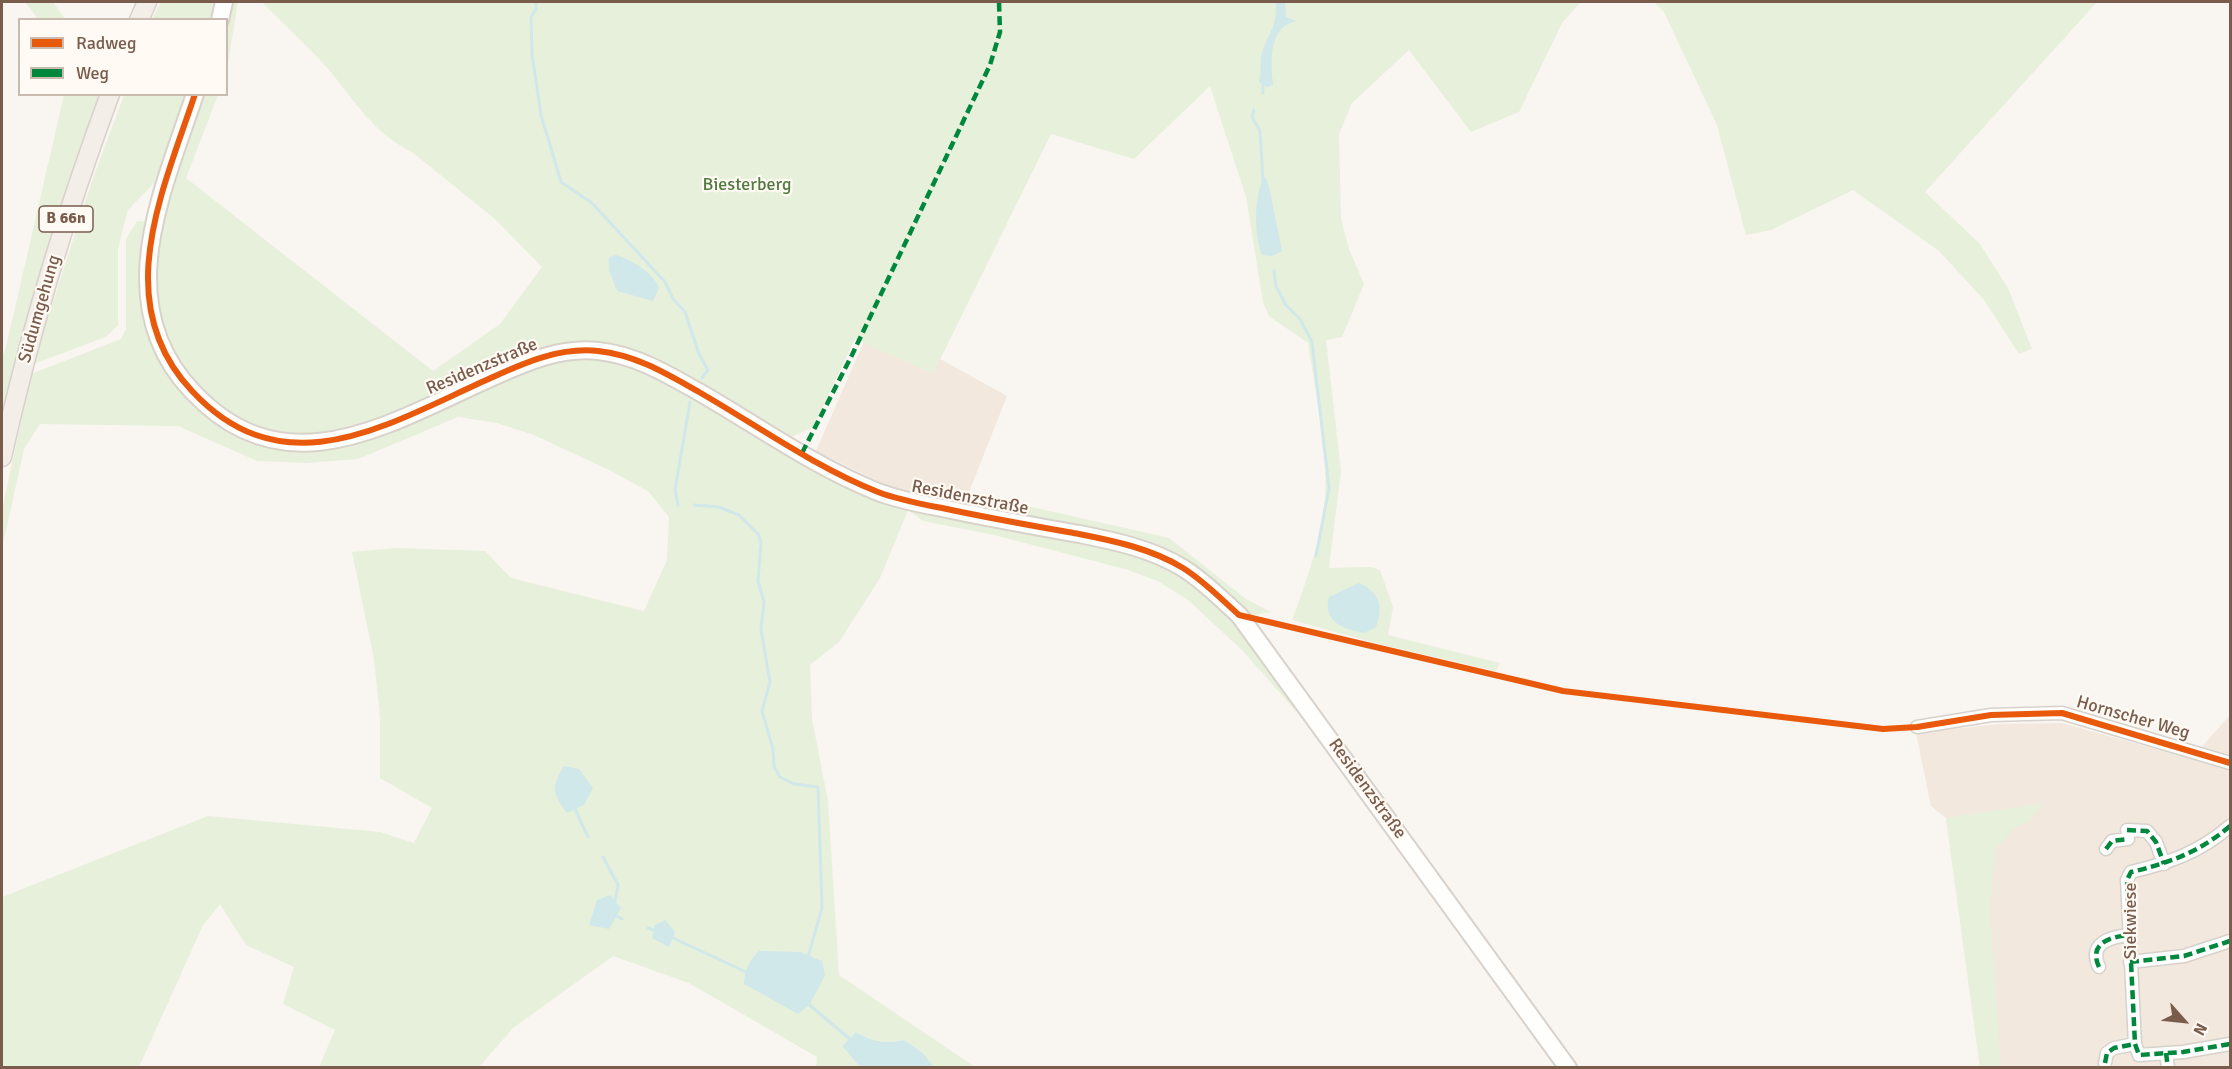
<!DOCTYPE html>
<html>
<head>
<meta charset="utf-8">
<style>
  body { margin:0 }
  #map { position:relative; width:2232px; height:1069px; overflow:hidden; background:#f9f5f0; font-family:Signika,sans-serif }
  canvas { display:block }
  .frame { position:absolute; inset:0; border:3px solid #7a5c4d; pointer-events:none }
  .legend { position:absolute; left:18px; top:18px; width:210px; height:78px; box-sizing:border-box; background:#fffaf3; border:2px solid #cabbb1; margin:0; padding:8px 10px; list-style:none; font-size:18px; color:#7a5c4d }
  .legend li { display:flex; align-items:center; gap:12px; height:30px }
  .legend b { width:30px; border:2px solid #cabbb1 }
  .north { position:absolute; left:2154px; top:991px; width:60px; height:60px; -webkit-text-stroke:4px #fffaf3; paint-order:stroke; rotate:117deg; font-size:16px; font-weight:700; line-height:24px; text-align:center; color:#7a5c4d }
  .north::after { content:''; display:block; margin:auto; width:21px; height:27px; background:#7a5c4d; clip-path:polygon(50% 0,100% 100%,50% 72%,0 100%) }
</style>
</head>
<body>
<div id="map">
<canvas width="2232" height="1069"></canvas>
<div class="frame"></div>
<ul class="legend">
<li><b style="height:8px;background:#e8590c"></b>Radweg</li>
<li><b style="height:8px;background:#00873e"></b>Weg</li>
</ul>
<div class="north">N</div>
</div>
<script>
const context = document.querySelector('canvas').getContext('2d');
context.lineJoin = 'round';
function paint(path, color) { context.fillStyle = color; context.fill(path, 'evenodd'); }
function stroke(path, color, width, dash) { context.strokeStyle = color; context.lineWidth = width; context.lineCap = dash ? 'butt' : 'round'; context.setLineDash(dash || []); context.stroke(path); }
function label(font, color, halo, rows, align = 'center') {
  context.font = font + ' Signika,sans-serif'; context.lineWidth = 4.5; context.setLineDash([]); context.textBaseline = 'middle'; context.strokeStyle = halo; context.fillStyle = color; for (const [text, x, y, turn = 0] of rows) {
    context.save(); context.translate(x, y); context.rotate((+turn || 0) * Math.PI / 180); context.textAlign = isNaN(turn) ? turn : align; if (halo) context.strokeText(text, 0, 0); context.fillText(text, 0, 0); context.restore();
  }
}
const residential = new Path2D(`
  M 880,305 L 948,340 L 940,359 L 1007,396 L 963,507 L 911,497 L 816,451 Z
  M 2230,715 L 2230,1067 L 1980,1067 L 1946,818 L 1931,806 L 1916,733 L 2000,724 L 2062,723 L 2191,759 Z`);
const green = new Path2D(`
  M 25,2 L 53,2 L 65,19 L 38,19 Z
  M 161,2 L 215,2 L 210,19 L 152,19 Z
  M 231,2 L 238,2 L 227,69 L 227,26 Z
  M 262,2 L 1581,2 L 1562,23 L 1519,112 L 1471,132 L 1409,50 L 1352,103 L 1339,134 L 1341,219 L 1349,249 L 1364,284 L 1342,337 L 1326,340 L 1341,471 L 1329,568 L 1371,567 L 1380,570 L 1393,607 L 1388,635 L 1500,663 L 1496,671 L 1379,644 L 1292,620 C 1306,583 1321,540 1325,500 C 1329,451 1315,392 1308,343 L 1269,316 L 1263,302 L 1246,197 L 1210,86 L 1134,159 L 1051,134 L 933,374 L 855,339 L 813,427 L 787,439 L 844,484 L 908,510 L 963,507 L 970,493 L 1169,538 L 1246,599 L 1271,612 L 1254,615 L 1241,628 L 1298,705 L 1294,709 L 1243,651 L 1188,600 L 1158,581 L 1125,569 L 994,535 L 923,521 L 908,510 L 880,578 L 839,642 L 810,665 L 812,719 L 828,801 L 839,975 L 975,1067 L 934,1067 L 923,1053 L 904,1040 C 885,1044 873,1042 856,1032 L 842,1046 L 860,1067 L 816,1067 L 817,1057 L 689,983 L 613,956 L 513,1028 L 479,1067 L 319,1067 L 335,1030 L 283,1004 L 294,967 L 246,945 L 220,904 L 203,925 L 139,1067 L 2,1067 L 2,897 L 208,816 L 380,832 L 414,843 L 432,808 L 380,778 L 380,717 L 374,659 L 352,552 L 397,548 L 485,551 L 511,578 L 644,611 L 667,560 L 669,517 L 648,491 L 609,470 L 534,435 L 497,423 L 458,417 L 358,459 L 306,463 L 257,461 L 178,426 L 40,424 L 24,449 L 2,548 L 2,510 L 31,374 L 121,339 L 126,329 L 126,239 L 137,221 L 160,222 L 204,95 L 218,95 L 186,178 L 433,371 L 500,324 L 542,267 L 495,219 L 412,152 C 375,134 355,102 330,71 C 309,47 284,25 262,2 Z
  M 1654,2 L 2097,2 L 1925,192 L 1980,244 L 2008,288 L 2032,349 L 2019,354 L 1984,300 L 1939,251 L 1853,190 L 1771,230 L 1746,235 L 1717,125 L 1664,12 Z
  M 64,95 L 100,95 L 19,344 L 2,420 L 2,358 L 6,347 Z
  M 124,95 L 185,95 L 155,182 L 128,210 L 118,248 L 118,325 L 106,337 L 33,364 L 92,181 Z
  M 2044,803 L 2030,821 L 2016,827 L 1995,849 L 1990,912 L 2001,1067 L 1980,1067 L 1946,818 Z`);
const water = new Path2D(`
  M 1276,2 L 1285,2 L 1286,17 L 1296,21 C 1267,28 1271,63 1273,85 L 1267,87 L 1259,82 C 1262,72 1259,62 1262,53 C 1270,28 1276,32 1276,2 Z
  M 1263,178 L 1266,178 L 1269,187 L 1282,251 L 1272,256 L 1262,255 C 1254,234 1254,199 1263,178 Z
  M 616,255 C 632,260 653,272 659,288 L 653,301 L 617,291 L 609,270 L 609,257 Z
  M 1359,583 C 1379,592 1384,606 1376,627 L 1364,633 C 1344,629 1322,622 1329,597 Z
  M 564,766 L 579,769 L 593,788 L 584,805 L 567,813 C 552,793 551,787 564,766 Z
  M 610,895 L 621,908 L 609,929 L 589,925 L 597,900 Z
  M 665,920 L 675,932 L 669,947 L 652,938 L 655,925 Z
  M 759,951 L 801,952 L 822,961 L 825,975 L 810,1004 L 798,1014 L 744,984 C 745,969 749,961 759,951 Z
  M 856,1032 C 873,1042 885,1044 904,1040 L 923,1053 L 934,1067 L 860,1067 L 842,1046 Z`);
const stream = new Path2D(`
  M 536,2 L 536,9 L 531,17 L 532,54 L 541,115 L 561,182 L 592,203 L 665,282 L 673,299 L 685,312 L 699,354 L 708,370 L 702,378
  M 1263,93 L 1263,84
  M 1254,110 L 1252,117 L 1260,131 L 1263,181
  M 1274,271 L 1276,286 L 1286,305 L 1300,319 L 1312,342 L 1329,488 L 1316,556
  M 678,505 L 675,490 L 690,402
  M 694,505 L 719,507 L 739,515 L 758,534 L 761,542 L 758,581 L 764,602 L 761,629 L 770,682 L 762,711 L 773,749 L 774,767 L 780,777 L 794,784 L 818,787 L 822,908 L 808,957
  M 575,809 L 588,837
  M 603,857 L 618,885 L 615,902
  M 615,915 L 622,919
  M 648,928 L 656,931
  M 671,937 L 746,972
  M 806,1002 L 851,1040`);
const minor = new Path2D(`
  M 1917,727 L 1991,715 L 2062,713 L 2230,763
  M 2230,826 C 2200,852 2169,863 2131,872 L 2127,880 L 2135,1044 L 2139,1055 L 2183,1052 L 2230,1044
  M 2127,830 L 2147,831 L 2156,842 L 2164,864
  M 2106,849 L 2112,841 L 2128,839
  M 2130,962 L 2184,956 L 2230,941
  M 2099,967 C 2088,943 2110,937 2129,935
  M 2166,1053 L 2168,1068
  M 2105,1063 L 2107,1053 L 2114,1048 L 2135,1044`);
const secondary = new Path2D(`
  M 220,20 L 224,2
  M 195,94 C 163,191 109,303 192,391 C 286,492 391,422 493,377 C 526,362 561,347 598,351 C 636,355 667,374 699,392 C 758,426 815,467 878,492 C 899,500 921,504 942,508 C 988,518 1034,526 1079,534 C 1115,541 1152,549 1183,568 C 1204,581 1221,599 1239,615 L 1568,1068`);
const primary = new Path2D(`
  M 139,20 L 147,2
  M 2,457 C 29,334 66,213 110,94`);
const quiet = new Path2D(`
  M 802,453 L 852,355 L 990,65 L 1000,32 L 999,2
  M 2230,826 C 2200,852 2169,863 2131,872 L 2127,880 L 2135,1044 L 2139,1055 L 2183,1052 L 2230,1044
  M 2127,830 L 2147,831 L 2156,842 L 2164,864
  M 2106,849 L 2112,841 L 2128,839
  M 2130,962 L 2184,956 L 2230,941
  M 2099,967 C 2088,943 2110,937 2129,935
  M 2166,1053 L 2168,1068
  M 2105,1063 L 2107,1053 L 2114,1048 L 2135,1044`);
const cycleway = new Path2D(`
  M 195,94 C 163,191 109,303 192,391 C 286,492 391,422 493,377 C 526,362 561,347 598,351 C 636,355 667,374 699,392 C 758,426 815,467 878,492 C 899,500 921,504 942,508 C 988,518 1034,526 1079,534 C 1115,541 1152,549 1183,568 C 1204,581 1221,599 1239,615 L 1563,691 L 1883,729 L 1917,727 L 1991,715 L 2062,713 L 2230,763`);
const shields = [
  [66,219,54]
];
const shieldNames = [
  ["B 66n",66,219]
];
const parkNames = [
  ["Biesterberg",747,185]
];
const streetNames = [
  ["Südumgehung",40,309,-74],
  ["Residenzstraße",482,367,-23],
  ["Residenzstraße",970,498,11],
  ["Hornscher Weg",2133,718,16],
  ["Residenzstraße",1367,789,54],
  ["Siekwiese",2131,921,-90]
];
paint(residential, '#f2e8de');
paint(green, '#e7f0db');
paint(water, '#d0e8ea');
stroke(stream, '#d0e8ea', 3);
stroke(minor, '#d7d1cb', 15);
stroke(secondary, '#d9d2cb', 20);
stroke(primary, '#dad1cc', 21);
stroke(minor, '#fefefd', 12);
stroke(secondary, '#fefefd', 16);
stroke(primary, '#f3eee8', 18);
stroke(quiet, '#00873e', 4.5, [9, 4.5]);
stroke(cycleway, '#e8590c', 6);
for (const [x, y, w] of shields) { const box = new Path2D(); box.roundRect(x - w / 2, y - 13, w, 26, 4.5); context.fillStyle = '#fffaf3'; context.fill(box); stroke(box, '#7a5c4d', 1.5); }
label('bold 16px', '#7a5c4d', null, shieldNames);
label('18px', '#537a41', '#fffaf3', parkNames);
label('18px', '#7a5c4d', '#fffaf3', streetNames);
</script>
</body>
</html>
